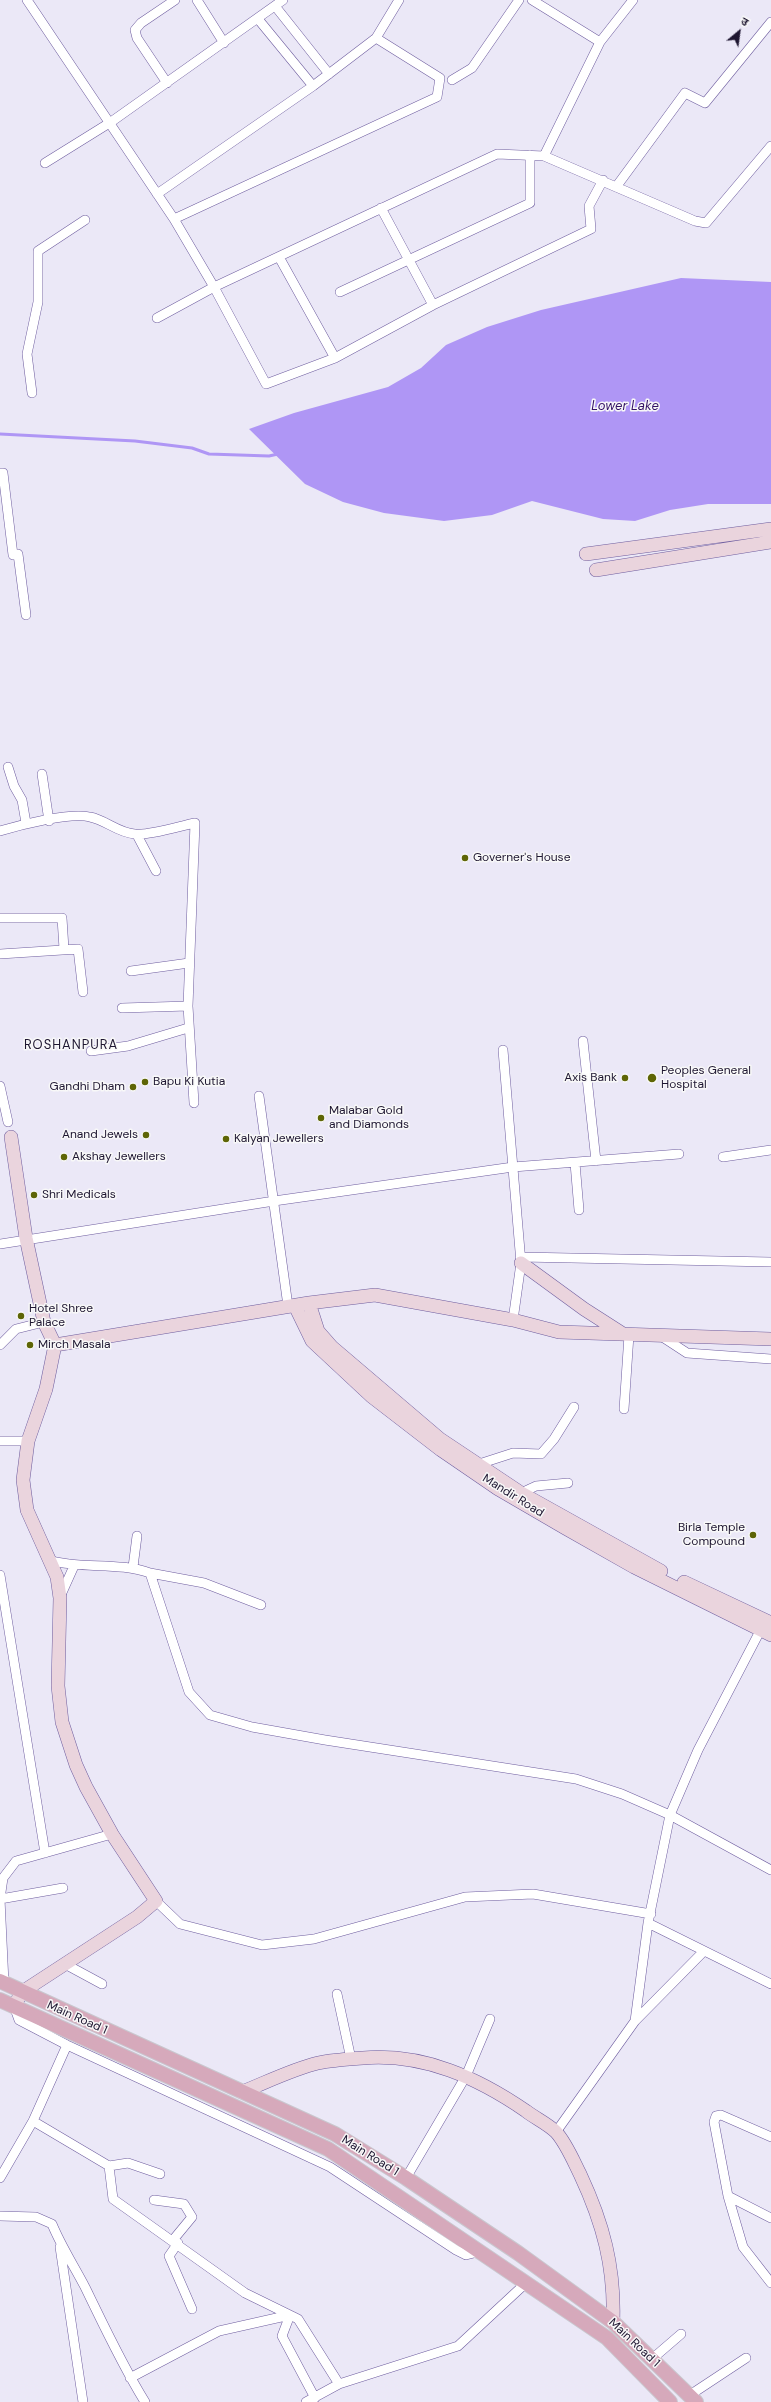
<!DOCTYPE html>
<html>
<head>
<meta charset="utf-8">
<style>
  body { margin:0 }
  #map { position:relative; width:771px; height:2402px; overflow:hidden; background:#ebe8f7; font-family:"DM Sans","Noto Sans Devanagari",sans-serif }
  canvas { display:block }
  .north { position:absolute; left:719px; top:12px; width:40px; height:40px; -webkit-text-stroke:3px #f8f8f8; paint-order:stroke; rotate:29deg; font-size:11px; font-weight:700; line-height:16px; text-align:center; color:#1e1631 }
  .north::after { content:''; display:block; margin:auto; width:14px; height:18px; background:#1e1631; clip-path:polygon(50% 0,100% 100%,50% 72%,0 100%) }
</style>
</head>
<body>
<div id="map">
<canvas width="771" height="2402"></canvas>
<div class="north">उ</div>
</div>
<script>
const context = document.querySelector('canvas').getContext('2d');
context.lineJoin = 'round';
function paint(path, color) { context.fillStyle = color; context.fill(path, 'evenodd'); }
function stroke(path, color, width, dash) { context.strokeStyle = color; context.lineWidth = width; context.lineCap = dash ? 'butt' : 'round'; context.setLineDash(dash || []); context.stroke(path); }
function label(font, color, halo, rows, align = 'center') {
  context.font = font + ' "DM Sans",sans-serif'; context.lineWidth = 3; context.setLineDash([]); context.textBaseline = 'middle'; context.strokeStyle = halo; context.fillStyle = color; for (const [text, x, y, turn = 0] of rows) {
    context.save(); context.translate(x, y); context.rotate((+turn || 0) * Math.PI / 180); context.textAlign = isNaN(turn) ? turn : align; if (halo) context.strokeText(text, 0, 0); context.fillText(text, 0, 0); context.restore();
  }
}
const water = new Path2D(`
  M 681,278 L 771,282 L 771,504 L 708,504 L 670,510 L 635,521 L 603,519 L 532,501 L 492,515 L 444,521 L 384,513 L 343,502 L 305,484 L 249,429 L 294,413 L 388,387 L 421,368 L 446,345 L 487,327 L 541,310 Z`);
const stream = new Path2D(`
  M 0,434 L 135,441 L 192,448 L 209,454 L 269,456 L 278,454`);
const street = new Path2D(`
  M 27,0 L 174,219 L 214,287 L 266,384 L 335,358 L 433,305 L 591,229 L 589,206 L 603,180
  M 197,0 L 224,43
  M 532,0 L 600,42
  M 275,6 L 329,74
  M 258,19 L 313,86
  M 452,80 L 472,68 L 519,0
  M 167,83 L 137,38 L 135,30 L 141,23 L 175,0
  M 544,156 L 600,42 L 633,0
  M 45,163 L 111,122 L 283,0
  M 616,187 L 685,93 L 705,103 L 771,22
  M 157,194 L 313,86 L 376,38 L 399,0
  M 381,208 L 433,305
  M 174,219 L 437,97 L 440,78 L 376,38
  M 279,257 L 335,358
  M 340,292 L 530,203 L 530,155
  M 157,318 L 214,287 L 497,154 L 544,156 L 695,221 L 706,223 L 771,146
  M 32,393 L 27,354 L 38,302 L 38,251 L 85,220
  M 0,473 L 3,473 L 13,555
  M 18,554 L 26,615
  M 8,767 L 14,786 L 22,800 L 26,823
  M 42,774 L 49,821
  M 0,831 C 20,825 70,812 90,817 C 106,820 118,833 135,834 C 149,836 180,826 195,823 L 188,1006 L 194,1103
  M 137,835 L 156,871
  M 0,918 L 62,918 L 64,949
  M 0,954 L 78,949 L 83,992
  M 131,971 L 189,963
  M 122,1008 L 188,1006
  M 583,1041 L 596,1161
  M 503,1050 L 521,1263 L 513,1320
  M 91,1051 L 128,1046 L 188,1028
  M 0,1086 L 8,1122
  M 259,1096 L 288,1306
  M 723,1157 L 771,1150
  M 575,1163 L 579,1210
  M 0,1244 L 274,1201 L 513,1167 L 679,1154
  M 521,1257 L 771,1262
  M 661,1336 L 687,1353 L 771,1359
  M 0,1345 L 16,1329 L 44,1322
  M 624,1409 L 629,1335
  M 0,1441 L 28,1441
  M 479,1464 L 513,1453 L 541,1454 L 554,1439 L 574,1407
  M 521,1493 L 536,1486 L 568,1483
  M 52,1561 C 85,1569 119,1562 150,1573 L 189,1692 L 210,1715 L 252,1727 L 325,1740 L 576,1779 L 622,1794 L 670,1815 L 771,1870
  M 133,1567 L 137,1536
  M 150,1573 L 204,1583 L 261,1605
  M 0,1575 L 45,1853
  M 60,1597 L 74,1566
  M 0,1899 L 63,1888
  M 156,1901 L 180,1924 L 262,1945 L 314,1939 L 465,1897 L 533,1894 L 651,1914
  M 648,1923 L 771,1984
  M 65,1964 L 102,1984
  M 4,1983 L 0,1899 L 3,1878 L 16,1861 L 112,1834
  M 337,1994 L 351,2059
  M 14,2006 L 19,2020 L 67,2045 L 330,2167 L 456,2250 L 466,2255 L 482,2251
  M 635,2021 L 648,1923 L 670,1815 L 698,1750 L 760,1631
  M 33,2121 L 109,2166 L 113,2199 L 245,2293 L 298,2319 L 339,2384
  M 556,2132 L 635,2021 L 704,1951
  M 771,2137 L 721,2115 L 716,2116 L 714,2122 L 728,2196 L 743,2247 L 771,2283
  M 109,2166 L 128,2163 L 160,2174
  M 0,2178 L 33,2121 L 67,2045
  M 406,2178 L 466,2076 L 490,2019
  M 728,2196 L 771,2218
  M 154,2200 L 184,2204 L 192,2217 L 173,2240
  M 0,2216 L 36,2217 L 52,2224 C 61,2246 74,2266 85,2287 C 104,2326 122,2365 145,2402
  M 178,2243 L 169,2256 L 192,2309
  M 60,2247 L 83,2402
  M 652,2359 L 681,2334
  M 130,2378 L 219,2331 L 290,2315 L 282,2336 L 315,2398
  M 690,2395 L 746,2358
  M 306,2402 L 339,2384 L 458,2346 L 527,2282`);
const secondary = new Path2D(`
  M 586,554 L 771,529
  M 596,570 L 771,542
  M 11,1137 L 26,1238 L 44,1322 L 55,1345 L 46,1389 L 28,1441 L 23,1480 L 27,1510 L 57,1577 L 60,1598 L 58,1686 L 62,1722 L 76,1765 L 86,1787 L 112,1834 L 156,1901 L 137,1917 L 22,1992 L 14,2006
  M 521,1263 L 584,1309 L 623,1334
  M 309,1303 L 318,1331 L 332,1347 L 440,1439 L 521,1493 L 661,1571
  M 295,1306 L 312,1341 L 371,1396 L 441,1450 L 498,1489 L 565,1528 L 634,1567 L 771,1635
  M 55,1345 L 309,1303 L 375,1295 L 513,1320 L 559,1332 L 771,1339
  M 684,1582 L 771,1623
  M 242,2092 C 267,2082 293,2069 318,2063 C 332,2060 349,2059 363,2058 C 424,2053 478,2078 526,2111 C 535,2118 548,2124 556,2132 C 566,2143 573,2160 580,2174 C 603,2223 615,2267 613,2322`);
const primary = new Path2D(`
  M 0,1981 L 335,2134 L 406,2178 L 518,2253 L 613,2322 L 696,2402
  M 0,2000 L 328,2149 L 607,2338 L 670,2402`);
const markers = [
  [465,858,4,"#5e6505"],
  [625,1078,4,"#5e6505"],
  [652,1078,5,"#5e6505"],
  [145,1082,4,"#5e6505"],
  [133,1087,4,"#5e6505"],
  [321,1118,4,"#5e6505"],
  [146,1135,4,"#5e6505"],
  [226,1139,4,"#5e6505"],
  [64,1157,4,"#5e6505"],
  [34,1195,4,"#5e6505"],
  [21,1316,4,"#5e6505"],
  [30,1345,4,"#5e6505"],
  [753,1535,4,"#5e6505"]
];
const poiNames = [
  ["Governer's House",473,858],
  ["Peoples General",661,1071],
  ["Hospital",661,1085],
  ["Axis Bank",617,1078,"right"],
  ["Bapu Ki Kutia",153,1082],
  ["Gandhi Dham",125,1087,"right"],
  ["Malabar Gold",329,1111],
  ["and Diamonds",329,1125],
  ["Anand Jewels",138,1135,"right"],
  ["Kalyan Jewellers",234,1139],
  ["Akshay Jewellers",72,1157],
  ["Shri Medicals",42,1195],
  ["Hotel Shree",29,1309],
  ["Palace",29,1323],
  ["Mirch Masala",38,1345],
  ["Birla Temple",745,1528,"right"],
  ["Compound",745,1542,"right"]
];
const streetNames = [
  ["Mandir Road",513,1496,32],
  ["Main Road 1",77,2018,24],
  ["Main Road 1",370,2156,32],
  ["Main Road 1",634,2343,43]
];
const waterNames = [
  ["Lower Lake",625,407]
];
const neighbourhoodNames = [
  ["ROSHANPURA",71,1046]
];
paint(water, '#af96f5');
stroke(stream, '#af96f5', 3);
stroke(street, '#6e5d9f', 10);
stroke(secondary, '#6e5d9f', 14);
stroke(primary, '#c9c7ce', 16);
stroke(street, '#fff', 9);
stroke(secondary, '#ead4dd', 13);
stroke(primary, '#d6a9bb', 14);
for (const [x, y, r, color] of markers) { const dot = new Path2D(); dot.arc(x, y, r, 0, 2 * Math.PI); context.fillStyle = color; context.fill(dot); stroke(dot, '#f8f8f8', 1.5); }
label('12px', '#1e1631', '#f8f8f8', poiNames, 'left');
label('12px', '#1e1631', '#f8f8f8', streetNames);
label('italic 13px', '#331265', '#f8f8f8', waterNames);
context.letterSpacing = '1px';
label('13px', '#1e1631', '#f8f8f8', neighbourhoodNames);
context.letterSpacing = '0px';
</script>
</body>
</html>
